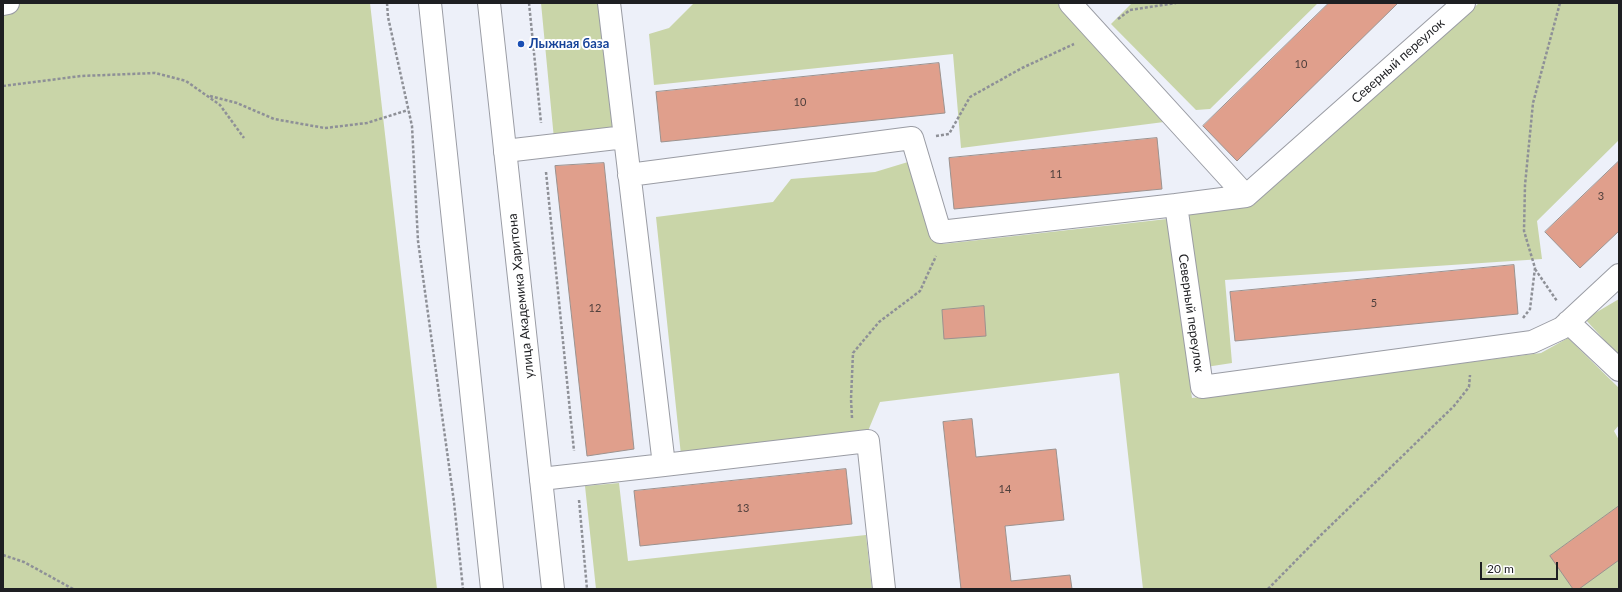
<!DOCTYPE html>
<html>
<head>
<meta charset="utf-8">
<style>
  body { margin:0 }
  #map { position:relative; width:1622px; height:592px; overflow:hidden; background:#edf0f9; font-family:Lato,sans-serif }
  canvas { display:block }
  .frame { position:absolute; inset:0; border:4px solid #1e1f22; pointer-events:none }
  .scale { position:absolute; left:1480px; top:562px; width:78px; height:18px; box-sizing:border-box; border:2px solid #1e1f22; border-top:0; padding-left:5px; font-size:12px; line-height:14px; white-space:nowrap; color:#1e1f22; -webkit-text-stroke:3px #fff; paint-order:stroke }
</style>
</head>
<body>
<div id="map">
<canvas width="1622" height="592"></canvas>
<div class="frame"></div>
<div class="scale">20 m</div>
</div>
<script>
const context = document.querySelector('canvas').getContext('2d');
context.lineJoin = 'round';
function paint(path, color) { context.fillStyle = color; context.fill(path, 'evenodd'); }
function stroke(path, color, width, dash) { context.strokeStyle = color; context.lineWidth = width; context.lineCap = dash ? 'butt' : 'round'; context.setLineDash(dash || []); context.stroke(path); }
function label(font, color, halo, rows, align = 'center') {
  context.font = font + ' Lato,sans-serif'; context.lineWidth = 4; context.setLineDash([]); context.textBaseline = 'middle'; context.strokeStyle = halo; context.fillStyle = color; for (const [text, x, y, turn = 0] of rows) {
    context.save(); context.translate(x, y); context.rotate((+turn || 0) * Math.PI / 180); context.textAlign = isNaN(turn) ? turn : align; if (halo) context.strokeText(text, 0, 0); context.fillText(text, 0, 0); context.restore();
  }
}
const green = new Path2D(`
  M 3,3 L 370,3 L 437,589 L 3,589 Z
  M 541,3 L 600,3 L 615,133 L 554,139 Z
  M 694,3 L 1057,3 L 1164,122 L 961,148 L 953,54 L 654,85 L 649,34 L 669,28 Z
  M 1132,3 L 1318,3 L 1210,109 L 1196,110 L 1111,24 Z
  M 1479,3 L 1619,3 L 1619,140 L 1537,221 L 1542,259 L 1225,280 L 1232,363 L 1206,367 L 1189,212 L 1252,206 Z
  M 908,162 L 932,231 L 943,244 L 1167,219 L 1192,398 L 1541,353 L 1568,338 L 1619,388 L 1619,425 L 1614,431 L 1619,440 L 1619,589 L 1143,589 L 1119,373 L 880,402 L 868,431 L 681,455 L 656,217 L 773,202 L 791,179 L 875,172 Z
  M 1619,299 L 1619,356 L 1585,319 Z
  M 619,483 L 628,561 L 866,535 L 872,589 L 596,589 L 585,486 Z`);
const building = new Path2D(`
  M 1329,3 L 1398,3 L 1237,161 L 1203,126 Z
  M 939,63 L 945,113 L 661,142 L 656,92 Z
  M 1157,138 L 1162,189 L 954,209 L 949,158 Z
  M 1619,161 L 1619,231 L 1580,268 L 1545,232 Z
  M 604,163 L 634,449 L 587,456 L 555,166 Z
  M 1514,265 L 1518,314 L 1235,341 L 1230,292 Z
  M 984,306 L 986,336 L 944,339 L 942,310 Z
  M 972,419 L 976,457 L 1056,449 L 1064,520 L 1005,526 L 1011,581 L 1070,575 L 1072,589 L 961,589 L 943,422 Z
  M 846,469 L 852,524 L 640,546 L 634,491 Z
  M 1619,506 L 1619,560 L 1579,589 L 1573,589 L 1550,556 Z`);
const path = new Path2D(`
  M 387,3 L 388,17 L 412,126 L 418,241 L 454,502 L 463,589
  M 529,3 L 541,123
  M 1118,19 L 1130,10 L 1176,3
  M 3,86 L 81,76 L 155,73 L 186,81 L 220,105 L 244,138
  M 210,96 L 237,103 L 274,119 L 325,128 L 367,123 L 408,110
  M 936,136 L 949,134 L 970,97 L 1022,68 L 1074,44
  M 546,172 L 574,451
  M 1535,269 L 1557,301
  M 1523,318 L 1530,309 L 1535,268 L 1524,231 L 1525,185 L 1533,103 L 1560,3
  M 852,418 L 851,399 L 853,353 L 879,322 L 920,291 L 936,256
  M 579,500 L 587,589
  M 3,555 L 24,562 L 73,589
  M 1268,589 L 1322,534 L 1454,406 L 1469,387 L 1470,375`);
const minor = new Path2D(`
  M 609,3 L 664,465 L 868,441 L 884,589
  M 1070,3 L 1246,196
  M 1464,3 L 1246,196 L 1176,205 L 1202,387 L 1532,342 L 1562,328 L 1619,275
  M 3,4 L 8,3
  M 505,151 L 625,137
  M 629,175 L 912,138 L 940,232 L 1176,205
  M 1568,322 L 1619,370
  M 541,479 L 664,465`);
const major = new Path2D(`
  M 430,3 L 492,589
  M 489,3 L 553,589`);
const markers = [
  [521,44,4,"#1a4fb4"]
];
const numberNames = [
  ["10",1301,64],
  ["10",800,102],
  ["11",1056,174],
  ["3",1601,196],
  ["5",1374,303],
  ["12",595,308],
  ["14",1005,489],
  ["13",743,508]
];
const transitNames = [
  ["Лыжная база",529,44]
];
const streetNames = [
  ["Северный переулок",1398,61,-42],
  ["улица Академика Харитона",521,296,-96],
  ["Северный переулок",1191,313,82]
];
paint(green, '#c9d5a8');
paint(building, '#e09f8c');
stroke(building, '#9b928f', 1);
stroke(minor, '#9a9ca4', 24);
stroke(major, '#9a9ca4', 24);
stroke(path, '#8e9097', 2.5, [3, 2]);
stroke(minor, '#fff', 22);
stroke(major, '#fff', 22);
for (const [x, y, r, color] of markers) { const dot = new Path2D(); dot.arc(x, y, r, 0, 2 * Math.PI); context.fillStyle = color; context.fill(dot); stroke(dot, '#fff', 1.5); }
label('11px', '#4e3f3c', null, numberNames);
label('bold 13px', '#164399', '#fff', transitNames, 'left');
label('13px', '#1e1f22', '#fff', streetNames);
</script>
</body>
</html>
